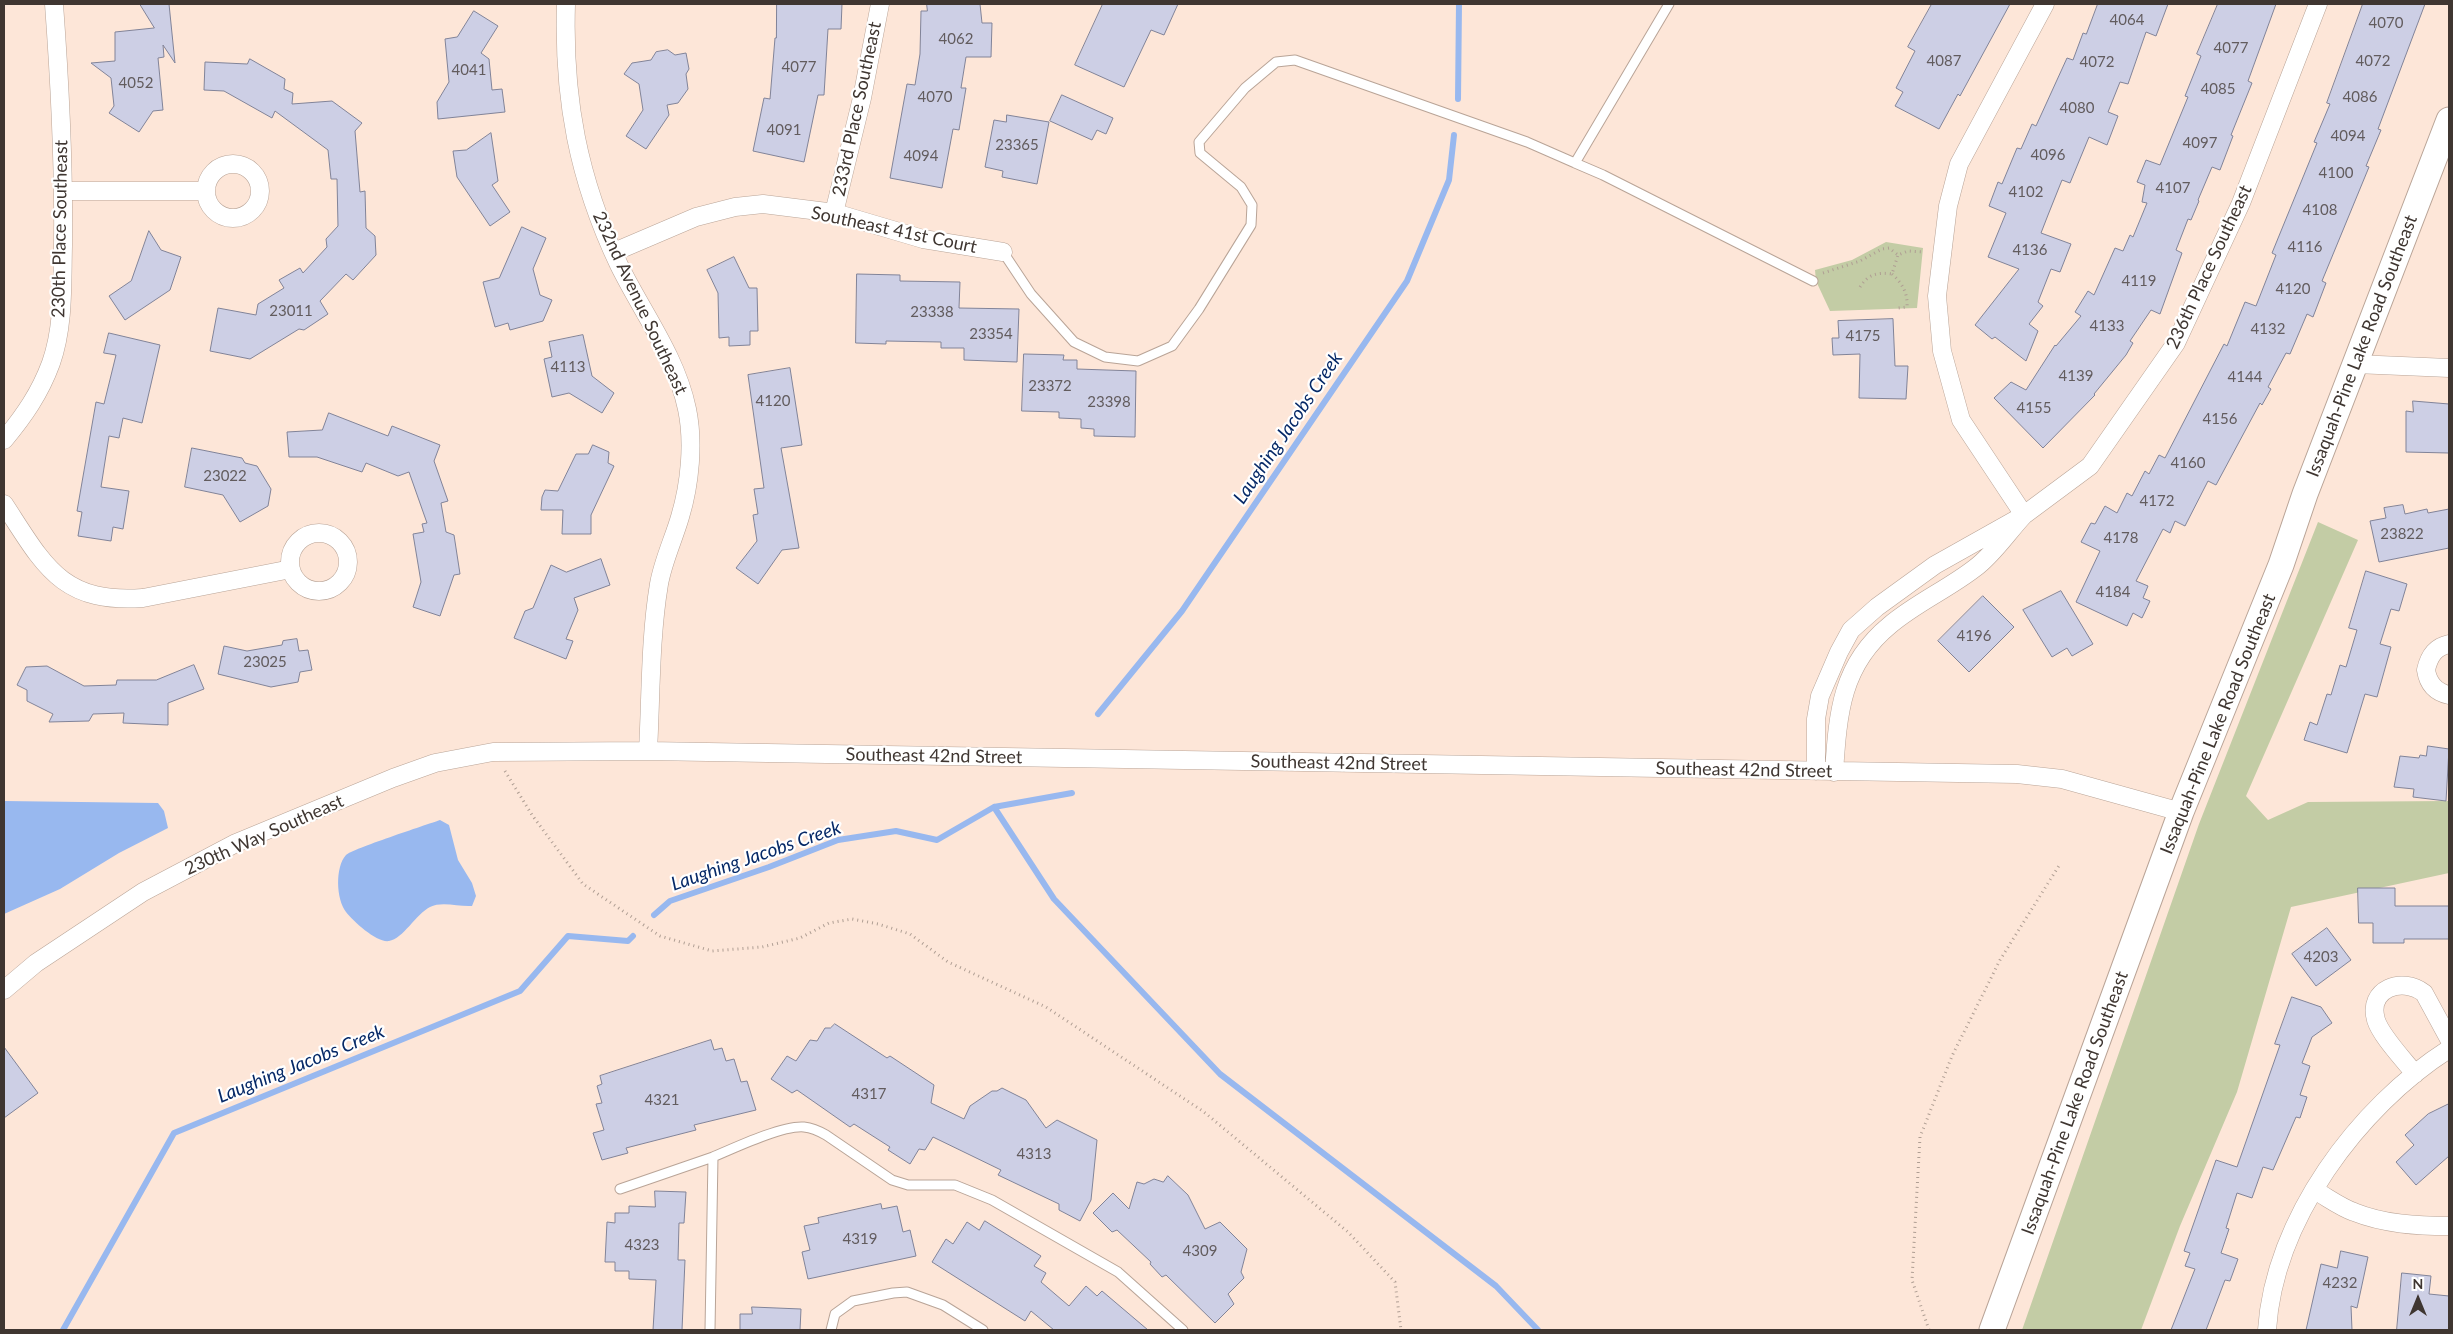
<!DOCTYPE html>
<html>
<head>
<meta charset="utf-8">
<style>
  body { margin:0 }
  #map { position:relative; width:2453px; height:1334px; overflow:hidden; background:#fde6d8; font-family:Lato,sans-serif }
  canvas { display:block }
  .frame { position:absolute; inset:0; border:5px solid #3f3631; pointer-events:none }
  .north { position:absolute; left:2393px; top:1274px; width:50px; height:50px; -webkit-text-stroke:4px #fff; paint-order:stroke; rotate:0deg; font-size:14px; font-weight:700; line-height:20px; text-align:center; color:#3f3631 }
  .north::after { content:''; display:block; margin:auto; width:18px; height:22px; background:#3f3631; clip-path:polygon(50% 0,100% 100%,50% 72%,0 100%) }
</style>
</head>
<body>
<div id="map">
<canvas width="2453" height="1334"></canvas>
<div class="frame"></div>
<div class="north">N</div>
</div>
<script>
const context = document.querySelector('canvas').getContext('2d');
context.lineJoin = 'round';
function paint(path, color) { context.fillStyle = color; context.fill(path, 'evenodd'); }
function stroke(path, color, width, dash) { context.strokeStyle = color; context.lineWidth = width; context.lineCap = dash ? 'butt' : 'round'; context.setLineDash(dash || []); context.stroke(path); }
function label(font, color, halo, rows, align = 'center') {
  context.font = font + ' Lato,sans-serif'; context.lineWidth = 4.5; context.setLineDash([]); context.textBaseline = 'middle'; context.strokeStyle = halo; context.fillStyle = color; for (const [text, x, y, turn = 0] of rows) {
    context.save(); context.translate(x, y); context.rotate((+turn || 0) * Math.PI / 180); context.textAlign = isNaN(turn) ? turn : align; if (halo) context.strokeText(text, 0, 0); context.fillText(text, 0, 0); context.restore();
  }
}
const green = new Path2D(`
  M 1886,242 L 1923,248 L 1917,308 L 1830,311 L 1816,281 L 1815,270 L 1852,260 Z
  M 2318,522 L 2358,540 L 2246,796 L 2268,820 L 2308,802 L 2449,801 L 2449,873 L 2291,907 L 2237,1092 L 2180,1226 L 2141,1330 L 2022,1330 L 2199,824 Z`);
const water = new Path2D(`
  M 4,801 L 158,803 L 164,811 L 168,828 L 119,853 L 60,889 L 4,914 Z
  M 440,820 L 449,825 L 458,860 L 472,883 L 476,896 L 472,906 C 459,907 442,901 430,907 C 416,914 403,939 389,941 C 377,943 354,922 346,912 C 336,899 335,867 346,855 C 352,849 426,825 440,820 Z`);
const stream = new Path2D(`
  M 1458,99 L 1459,4
  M 1098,714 L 1182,611 L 1407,281 L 1449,180 L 1454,135
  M 994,807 L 1054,899 L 1220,1074 L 1496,1286 L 1538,1330
  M 654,915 L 670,901 L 769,867 L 838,840 L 896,831 L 937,840 L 994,807 L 1072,793
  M 63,1330 L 174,1133 L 520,991 L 568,936 L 628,941 L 633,936`);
const building = new Path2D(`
  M 140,4 L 169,4 L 175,63 L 163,45 L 164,57 L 158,58 L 163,110 L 153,111 L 139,132 L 109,113 L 114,106 L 111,78 L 91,63 L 115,61 L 115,32 L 154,28 Z
  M 777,4 L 842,4 L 841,29 L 828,29 L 824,95 L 818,95 L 804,162 L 753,151 L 764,98 L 770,99 L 775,38 L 776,38 Z
  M 927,4 L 980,4 L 982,23 L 992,23 L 991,57 L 966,57 L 961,88 L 966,88 L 959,130 L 953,129 L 942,188 L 890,178 L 907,84 L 915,85 L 920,54 L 921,11 L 927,11 Z
  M 1103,4 L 1178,4 L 1164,35 L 1151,30 L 1124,87 L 1075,65 Z
  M 1932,4 L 2010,4 L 1960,96 L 1958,94 L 1939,129 L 1895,106 L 1903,92 L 1896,88 L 1915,51 L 1908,47 Z
  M 2098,4 L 2168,4 L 2156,36 L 2146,32 L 2128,84 L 2120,82 L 2108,112 L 2118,116 L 2107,145 L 2089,137 L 2070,183 L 2062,180 L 2048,215 L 2041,233 L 2071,244 L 2060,272 L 2051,269 L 2038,302 L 2043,306 L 2029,324 L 2038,331 L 2026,361 L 1995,337 L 1992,339 L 1975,325 L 2019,269 L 1988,257 L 2006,213 L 1989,206 L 1998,182 L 2002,184 L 2017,148 L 2021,149 L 2032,124 L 2036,126 L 2067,58 L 2073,60 L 2083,33 L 2086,34 Z
  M 2218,4 L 2276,4 L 2248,81 L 2252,83 L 2231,135 L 2233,136 L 2220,170 L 2212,167 L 2198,200 L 2199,201 L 2191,220 L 2188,219 L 2176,250 L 2182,253 L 2160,314 L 2151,310 L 2130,341 L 2133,343 L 2126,355 L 2094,394 L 2095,395 L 2043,448 L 1994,398 L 2011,382 L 2026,390 L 2055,345 L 2056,346 L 2081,316 L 2075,312 L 2088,291 L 2094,295 L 2115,248 L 2123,251 L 2130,235 L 2133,237 L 2147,203 L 2142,202 L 2145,185 L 2137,182 L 2146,160 L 2160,165 L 2188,97 L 2185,96 L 2201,56 L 2197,54 Z
  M 2363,4 L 2425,4 L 2378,129 L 2381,130 L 2366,166 L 2369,167 L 2322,281 L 2326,283 L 2313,317 L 2307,314 L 2290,354 L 2286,353 L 2268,387 L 2271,389 L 2262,405 L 2260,403 L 2216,485 L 2208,481 L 2185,526 L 2175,521 L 2170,533 L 2163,529 L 2136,581 L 2148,586 L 2143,598 L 2150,601 L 2142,618 L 2133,613 L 2127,626 L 2076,602 L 2100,551 L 2081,542 L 2091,523 L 2095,524 L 2105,506 L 2117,513 L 2127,493 L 2132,496 L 2145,471 L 2149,474 L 2159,455 L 2165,458 L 2224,344 L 2227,346 L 2245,302 L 2256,306 L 2276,255 L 2272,253 L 2317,143 L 2314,142 L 2330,104 L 2327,103 Z
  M 474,11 L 498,26 L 481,53 L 489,59 L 492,90 L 502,89 L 505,112 L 438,119 L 437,102 L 449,82 L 445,39 L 457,37 Z
  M 668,50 L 675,55 L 686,53 L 689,69 L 686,74 L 688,89 L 678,103 L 667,105 L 669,115 L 646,149 L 626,136 L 643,110 L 639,84 L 624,74 L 632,63 L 651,60 L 656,52 Z
  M 250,59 L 285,79 L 284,89 L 293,93 L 292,104 L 332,101 L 362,123 L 355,131 L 360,192 L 365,191 L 366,228 L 375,236 L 376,255 L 353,280 L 346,274 L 320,301 L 328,314 L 304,330 L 299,329 L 250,359 L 210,351 L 218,308 L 256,315 L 258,304 L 284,288 L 279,280 L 300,268 L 303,273 L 327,247 L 326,239 L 338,226 L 337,179 L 331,179 L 328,150 L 275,111 L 272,118 L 224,91 L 204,90 L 205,62 L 247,64 Z
  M 1062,95 L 1113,118 L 1106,134 L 1097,130 L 1092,140 L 1050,121 Z
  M 1007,115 L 1049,122 L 1037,184 L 1002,177 L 1003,171 L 985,167 L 994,120 L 1006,122 Z
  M 491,133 L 498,181 L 492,185 L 510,212 L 490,226 L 457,177 L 453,151 L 466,150 Z
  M 522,227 L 546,238 L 533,269 L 540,295 L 552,300 L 543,321 L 510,330 L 508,323 L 495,327 L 483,282 L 499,278 Z
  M 149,231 L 161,250 L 181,257 L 170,290 L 125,320 L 109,296 L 131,281 Z
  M 734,257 L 749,288 L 757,288 L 758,331 L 750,331 L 750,345 L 729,346 L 729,337 L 719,338 L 718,293 L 707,270 Z
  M 857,274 L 900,275 L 900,281 L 960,282 L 959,308 L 1019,309 L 1017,362 L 964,360 L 964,348 L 941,348 L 941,342 L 886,341 L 886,344 L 856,343 Z
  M 1893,319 L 1895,366 L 1908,366 L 1906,399 L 1859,398 L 1860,354 L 1833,355 L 1832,338 L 1839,338 L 1838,321 Z
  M 109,333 L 160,345 L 142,423 L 123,418 L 119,438 L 109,436 L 101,487 L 129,491 L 123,529 L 113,527 L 111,541 L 78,536 L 82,512 L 77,511 L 96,402 L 104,404 L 116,355 L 104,353 Z
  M 583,335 L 592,376 L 614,393 L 602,413 L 569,393 L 552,397 L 544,359 L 552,357 L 549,342 Z
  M 1024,354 L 1064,355 L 1063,360 L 1077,360 L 1077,369 L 1136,371 L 1135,437 L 1094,436 L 1094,429 L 1081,428 L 1081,419 L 1059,418 L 1059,412 L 1022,411 Z
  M 790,368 L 802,445 L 781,448 L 799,548 L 782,550 L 758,584 L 736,568 L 757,541 L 753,515 L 758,514 L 754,489 L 764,488 L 748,375 Z
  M 2413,401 L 2449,404 L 2449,453 L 2406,452 L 2406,411 L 2413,412 Z
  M 329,413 L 388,436 L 392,426 L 440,445 L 434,461 L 448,501 L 441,503 L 446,532 L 454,535 L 460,574 L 454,575 L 440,616 L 413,607 L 421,582 L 413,534 L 424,532 L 422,524 L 427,523 L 409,472 L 398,476 L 366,463 L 362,472 L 317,457 L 289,457 L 287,432 L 322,430 Z
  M 593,445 L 609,452 L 608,463 L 614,466 L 591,515 L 591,534 L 562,534 L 563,510 L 541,510 L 542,497 L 545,490 L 558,491 L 576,454 L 588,454 Z
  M 192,448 L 242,458 L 245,463 L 257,466 L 271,489 L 268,506 L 240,522 L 223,495 L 185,487 Z
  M 2403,505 L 2405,514 L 2427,509 L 2428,513 L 2449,509 L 2449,548 L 2379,562 L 2370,521 L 2386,518 L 2384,508 Z
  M 601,559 L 610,585 L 574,598 L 578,610 L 566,639 L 573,641 L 566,659 L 514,638 L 525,611 L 533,608 L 551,565 L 566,572 Z
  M 2366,571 L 2407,584 L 2399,611 L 2391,609 L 2380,644 L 2391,647 L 2377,697 L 2365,694 L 2347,753 L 2304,740 L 2310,722 L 2317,725 L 2327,694 L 2331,695 L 2340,665 L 2346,667 L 2357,630 L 2349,628 Z
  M 2061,591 L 2093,644 L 2072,656 L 2067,648 L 2052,657 L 2023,610 Z
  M 1983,596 L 2014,627 L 1969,672 L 1938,641 Z
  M 297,639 L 299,651 L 308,650 L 312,670 L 300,672 L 298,682 L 271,687 L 218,674 L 224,646 L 247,651 L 282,645 L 283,641 Z
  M 194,665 L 204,689 L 168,703 L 168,725 L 123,723 L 124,713 L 93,714 L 89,721 L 49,722 L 53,714 L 27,701 L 27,690 L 17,685 L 26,667 L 47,666 L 84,686 L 116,685 L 117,680 L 156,680 Z
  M 2428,746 L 2449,749 L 2446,801 L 2413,797 L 2414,789 L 2394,787 L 2400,756 L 2419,758 L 2420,755 L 2426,756 Z
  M 2358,888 L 2395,888 L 2395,906 L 2449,906 L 2449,939 L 2404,939 L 2404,943 L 2373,943 L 2373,923 L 2359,923 Z
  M 2327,928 L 2351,960 L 2316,986 L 2292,954 Z
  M 2292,997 L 2321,1007 L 2332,1023 L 2312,1037 L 2302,1063 L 2310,1066 L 2300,1095 L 2307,1097 L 2300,1118 L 2296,1117 L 2273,1170 L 2263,1167 L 2252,1198 L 2237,1193 L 2226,1228 L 2229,1229 L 2221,1253 L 2238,1259 L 2230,1281 L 2225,1280 L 2206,1330 L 2171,1330 L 2195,1269 L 2185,1266 L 2190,1253 L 2184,1251 L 2216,1160 L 2237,1167 L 2280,1045 L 2275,1044 Z
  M 835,1024 L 887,1058 L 890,1056 L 934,1085 L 931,1103 L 964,1119 L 970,1106 L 992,1091 L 997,1091 L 1002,1088 L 1026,1100 L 1046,1128 L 1057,1120 L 1097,1140 L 1091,1200 L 1080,1221 L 1059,1210 L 1059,1204 L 998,1175 L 1001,1170 L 933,1137 L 925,1150 L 919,1149 L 910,1164 L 888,1150 L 890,1147 L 854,1124 L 850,1127 L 797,1090 L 792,1093 L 771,1079 L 787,1056 L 796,1061 L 810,1040 L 817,1041 L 825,1028 L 830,1028 Z
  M 711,1040 L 714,1050 L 722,1048 L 726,1061 L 734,1059 L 741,1082 L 747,1081 L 756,1110 L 694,1125 L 696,1130 L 626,1148 L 628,1153 L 602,1160 L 593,1133 L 604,1130 L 596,1104 L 602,1103 L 597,1086 L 602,1084 L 600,1076 Z
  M 4,1047 L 38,1093 L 4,1118 Z
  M 2449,1104 L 2449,1156 L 2416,1185 L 2396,1162 L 2414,1145 L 2405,1135 L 2428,1114 Z
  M 1168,1176 L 1188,1195 L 1205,1229 L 1220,1222 L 1247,1249 L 1241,1272 L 1244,1278 L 1228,1294 L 1234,1304 L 1215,1323 L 1166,1275 L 1162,1277 L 1150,1264 L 1151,1262 L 1117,1230 L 1112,1232 L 1093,1213 L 1113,1193 L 1129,1209 L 1137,1182 L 1144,1184 L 1154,1179 L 1163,1182 Z
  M 655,1191 L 686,1192 L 684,1223 L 679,1223 L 678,1260 L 685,1260 L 682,1330 L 653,1330 L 656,1280 L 629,1279 L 629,1271 L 615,1271 L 615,1262 L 605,1262 L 607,1222 L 615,1223 L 615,1213 L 629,1213 L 629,1206 L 655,1207 Z
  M 881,1204 L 882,1209 L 897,1206 L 903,1232 L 910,1230 L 916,1256 L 808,1279 L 802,1252 L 810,1250 L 804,1226 L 819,1223 L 818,1218 Z
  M 985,1221 L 1041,1256 L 1034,1266 L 1046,1273 L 1041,1282 L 1069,1306 L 1086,1286 L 1097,1296 L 1102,1291 L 1148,1330 L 1054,1330 L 1031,1311 L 1025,1321 L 932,1262 L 946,1239 L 953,1244 L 967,1222 L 979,1230 Z
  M 2341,1251 L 2368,1257 L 2357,1308 L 2351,1306 L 2352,1330 L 2306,1330 L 2321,1264 L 2337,1268 Z
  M 2402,1273 L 2431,1276 L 2429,1294 L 2449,1296 L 2449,1330 L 2397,1330 Z
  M 752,1307 L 801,1309 L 800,1330 L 740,1330 L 740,1314 L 752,1314 Z`);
const path = new Path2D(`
  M 1823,273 L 1860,261 L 1882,249 L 1889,248 L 1898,255 L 1908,251 L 1924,252
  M 1892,274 C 1902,283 1908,293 1907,307 L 1898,308
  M 1860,287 C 1868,274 1878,272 1892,274 L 1898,255
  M 505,771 L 532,815 L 583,884 L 660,936 L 712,951 L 762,947 L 800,938 L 829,923 L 852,919 L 878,924 L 910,934 L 948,962 L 1046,1007 L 1204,1112 L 1348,1232 L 1395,1282 L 1401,1330
  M 1929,1330 L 1912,1280 L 1920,1137 L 1952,1056 L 2000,960 L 2060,864`);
const service = new Path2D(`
  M 1575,163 L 1603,175 L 1813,281
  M 1003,252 L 1031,294 L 1074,342 L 1105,357 L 1138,361 L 1172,346 L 1199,309 L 1251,225 L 1252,205 L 1241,187 L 1200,153 L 1199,142 L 1245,88 L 1276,62 L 1295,60 L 1527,142 L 1575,163 L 1669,4
  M 620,1189 L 713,1157
  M 710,1330 L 713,1157 C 734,1148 783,1125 804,1127 C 813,1128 819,1131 826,1135 L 892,1180 L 908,1185 L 955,1185 L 992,1200 L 1118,1272 L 1183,1330
  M 831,1330 L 835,1314 L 853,1301 L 893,1293 L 907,1292 L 943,1305 L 983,1330`);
const minor = new Path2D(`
  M 566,4 C 563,98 578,179 619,265 C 642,312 676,356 687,409 C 694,442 690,484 680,517 C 674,538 663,561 659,584 C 650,638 651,696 648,751
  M 2045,4 L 1959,164 L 1948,206 L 1937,296 L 1942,351 L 1961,420 L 2024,515 L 2090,466 L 2176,343 L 2241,203 L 2318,4
  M206 191a27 27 0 1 1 54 0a27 27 0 1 1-54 0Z
  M 63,191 L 205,191
  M 834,213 L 862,98 L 880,4
  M 614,252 L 696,217 L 735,207 L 763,204 L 835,213 L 923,239 L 1003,252
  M 2355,364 L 2449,368
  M 4,440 C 24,416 40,393 51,363 C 64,326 62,285 63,246 C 64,165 60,85 54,4
  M 4,504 C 44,565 61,604 143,598 L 291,569
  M290 562a29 29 0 1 1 58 0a29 29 0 1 1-58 0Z
  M 2449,644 C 2435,647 2429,656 2426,670 C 2428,683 2435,692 2449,695
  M 1816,771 L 1816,719 L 1820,696 L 1839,652 L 1851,630 L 1877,607 L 1935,565 L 2024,515 C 2008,532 1993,555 1975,568 C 1948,589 1916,603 1890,625 C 1841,665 1838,713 1834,772
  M 4,990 L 36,963 L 143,892 L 236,843 L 393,778 L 435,763 L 493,752 L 648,751 L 2017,774 L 2062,779 L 2181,812
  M 2415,1074 C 2404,1060 2381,1036 2376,1020 C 2367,989 2402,976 2424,993 L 2449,1039
  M 2314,1190 C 2327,1197 2340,1207 2354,1212 C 2384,1224 2417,1226 2449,1226
  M 2267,1330 C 2274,1220 2358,1107 2449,1049`);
const secondary = new Path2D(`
  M 1992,1330 L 2181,812 L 2281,565 L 2305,494 L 2449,120`);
const numberNames = [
  ["4064",2127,20],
  ["4070",2386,23],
  ["4062",956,39],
  ["4077",2231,48],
  ["4087",1944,61],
  ["4072",2373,61],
  ["4072",2097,62],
  ["4077",799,67],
  ["4041",469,70],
  ["4052",136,83],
  ["4085",2218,89],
  ["4070",935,97],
  ["4086",2360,97],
  ["4080",2077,108],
  ["4091",784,130],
  ["4094",2348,136],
  ["4097",2200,143],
  ["23365",1017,145],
  ["4096",2048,155],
  ["4094",921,156],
  ["4100",2336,173],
  ["4107",2173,188],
  ["4102",2026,192],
  ["4108",2320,210],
  ["4116",2305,247],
  ["4136",2030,250],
  ["4119",2139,281],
  ["4120",2293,289],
  ["23011",291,311],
  ["23338",932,312],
  ["4133",2107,326],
  ["4132",2268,329],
  ["23354",991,334],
  ["4175",1863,336],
  ["4113",568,367],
  ["4139",2076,376],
  ["4144",2245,377],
  ["23372",1050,386],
  ["4120",773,401],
  ["23398",1109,402],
  ["4155",2034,408],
  ["4156",2220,419],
  ["4160",2188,463],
  ["23022",225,476],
  ["4172",2157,501],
  ["23822",2402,534],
  ["4178",2121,538],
  ["4184",2113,592],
  ["4196",1974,636],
  ["23025",265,662],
  ["4203",2321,957],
  ["4317",869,1094],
  ["4321",662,1100],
  ["4313",1034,1154],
  ["4319",860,1239],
  ["4323",642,1245],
  ["4309",1200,1251],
  ["4232",2340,1283]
];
const streetNames = [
  ["233rd Place Southeast",857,109,-78],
  ["230th Place Southeast",60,229,-89],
  ["Southeast 41st Court",894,230,12],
  ["236th Place Southeast",2209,267,-65],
  ["232nd Avenue Southeast",640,303,65],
  ["Issaquah-Pine Lake Road Southeast",2362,346,-69],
  ["Issaquah-Pine Lake Road Southeast",2218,724,-68],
  ["Southeast 42nd Street",934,756,1],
  ["Southeast 42nd Street",1339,763,1],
  ["Southeast 42nd Street",1744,770,1],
  ["230th Way Southeast",264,835,-24],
  ["Issaquah-Pine Lake Road Southeast",2075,1103,-70]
];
const waterNames = [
  ["Laughing Jacobs Creek",1288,428,-56],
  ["Laughing Jacobs Creek",756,856,-19],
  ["Laughing Jacobs Creek",301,1064,-22]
];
paint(green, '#c3cca5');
paint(water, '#98b8ef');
stroke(stream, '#98b8ef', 6);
paint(building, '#cdcfe5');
stroke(building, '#818398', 1);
stroke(service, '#b9a497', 11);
stroke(minor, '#b9a497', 19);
stroke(secondary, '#b9a497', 27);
stroke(path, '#af9e93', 3, [1, 4]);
stroke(service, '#fff', 9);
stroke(minor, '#fff', 18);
stroke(secondary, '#fff', 25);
label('15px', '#625c5e', null, numberNames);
label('18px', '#3f3631', '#fff', streetNames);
label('italic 19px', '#062967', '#fff', waterNames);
</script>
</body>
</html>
